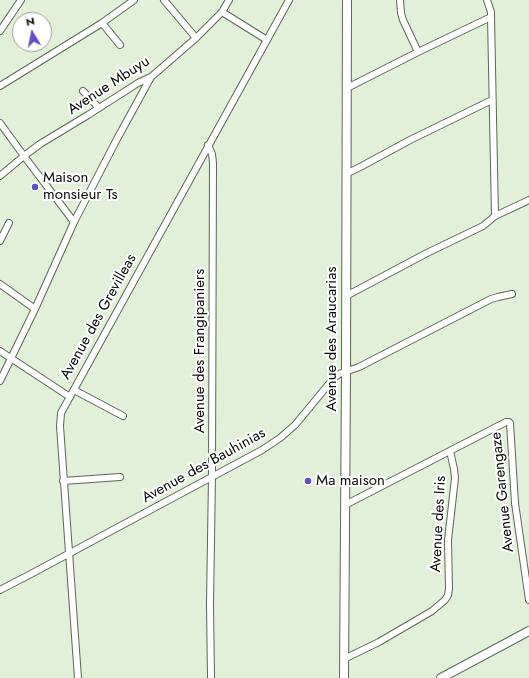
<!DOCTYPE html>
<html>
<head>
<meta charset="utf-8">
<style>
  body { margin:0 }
  #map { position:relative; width:529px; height:678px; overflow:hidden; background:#e2f0da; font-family:Jost,sans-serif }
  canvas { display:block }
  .north { position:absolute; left:12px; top:12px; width:40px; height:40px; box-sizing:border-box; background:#fff; border:1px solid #9d9f9c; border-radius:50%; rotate:350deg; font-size:11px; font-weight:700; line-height:16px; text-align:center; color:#090e07 }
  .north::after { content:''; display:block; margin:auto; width:14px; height:18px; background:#5e50c9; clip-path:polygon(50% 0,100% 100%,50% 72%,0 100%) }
</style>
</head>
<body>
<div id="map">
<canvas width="529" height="678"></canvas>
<div class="north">N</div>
</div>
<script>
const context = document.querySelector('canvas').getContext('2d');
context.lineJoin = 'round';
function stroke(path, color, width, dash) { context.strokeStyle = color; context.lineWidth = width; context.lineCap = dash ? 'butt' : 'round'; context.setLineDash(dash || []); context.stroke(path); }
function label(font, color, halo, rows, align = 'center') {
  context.font = font + ' Jost,sans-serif'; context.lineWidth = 4; context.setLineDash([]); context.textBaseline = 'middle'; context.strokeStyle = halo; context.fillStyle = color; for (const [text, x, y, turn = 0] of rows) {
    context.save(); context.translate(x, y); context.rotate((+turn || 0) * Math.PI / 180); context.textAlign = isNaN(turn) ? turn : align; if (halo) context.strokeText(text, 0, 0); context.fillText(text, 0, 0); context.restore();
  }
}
const street = new Path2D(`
  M 164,0 L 196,38
  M 400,0 L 401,13 L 403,20 L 418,52
  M 487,0 L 491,12 L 491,17 L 495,216
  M 222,12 L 267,40
  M 102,23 L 120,45
  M 0,31 L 21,0
  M 0,86 L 102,23 L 134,0
  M 347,88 L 418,52 L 491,17
  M 83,91 L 99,108
  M 0,123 L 24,156 L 74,222
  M 208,145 L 212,154 L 213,163 L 212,476 L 210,604 L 211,678
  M 346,174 L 362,166 L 410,140 L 492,100
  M 0,176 L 24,156 L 40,144 L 88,115 L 138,83 L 151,77 L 196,38 L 222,12 L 229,0
  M 0,241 L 9,223
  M 0,284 L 35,309
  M 346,296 L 427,253 L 483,226 L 495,216 L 529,200
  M 0,351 L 70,397
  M 0,381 L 35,309 L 74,222 L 117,139 L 151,77
  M 74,390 L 123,416
  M 63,481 L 120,477
  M 345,505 L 506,422 L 509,422 L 510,423 L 515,503 L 529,600
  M 0,590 L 29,575 L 262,450 L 280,438 L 295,425 L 333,379 L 339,374 L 359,367 L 491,299 L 498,297 L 512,294
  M 344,659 L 379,642 L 432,611 L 445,600 L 448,595 L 449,589 L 448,540 L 455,478 L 454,469 L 450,451
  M 78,678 L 60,426 L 61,413 L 289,0`);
const secondary = new Path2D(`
  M 344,678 L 346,372 L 347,0
  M 441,678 L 529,631`);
const markers = [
  [35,187,4,"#5e50c9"],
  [308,481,4,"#5e50c9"]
];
const streetNames = [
  ["Avenue Mbuyu",109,86,-33],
  ["Avenue des Grevilleas",99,317,-61],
  ["Avenue des Araucarias",332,339,-90],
  ["Avenue des Frangipaniers",200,351,-90],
  ["Avenue des Bauhinias",204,466,-29],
  ["Avenue Garengaze",503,492,-96],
  ["Avenue des Iris",439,524,-87]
];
const poiNames = [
  ["Maison",43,178],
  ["monsieur Ts",43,195],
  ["Ma maison",316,481]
];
stroke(street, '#5c6754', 8);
stroke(secondary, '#5c6754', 10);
stroke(street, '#fff', 6);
stroke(secondary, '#fff', 8);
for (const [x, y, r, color] of markers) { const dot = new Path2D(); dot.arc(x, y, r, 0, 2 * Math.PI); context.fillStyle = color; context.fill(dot); stroke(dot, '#fff', 1.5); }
label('15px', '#090e07', '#fff', streetNames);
label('15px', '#090e07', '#fff', poiNames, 'left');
</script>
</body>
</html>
